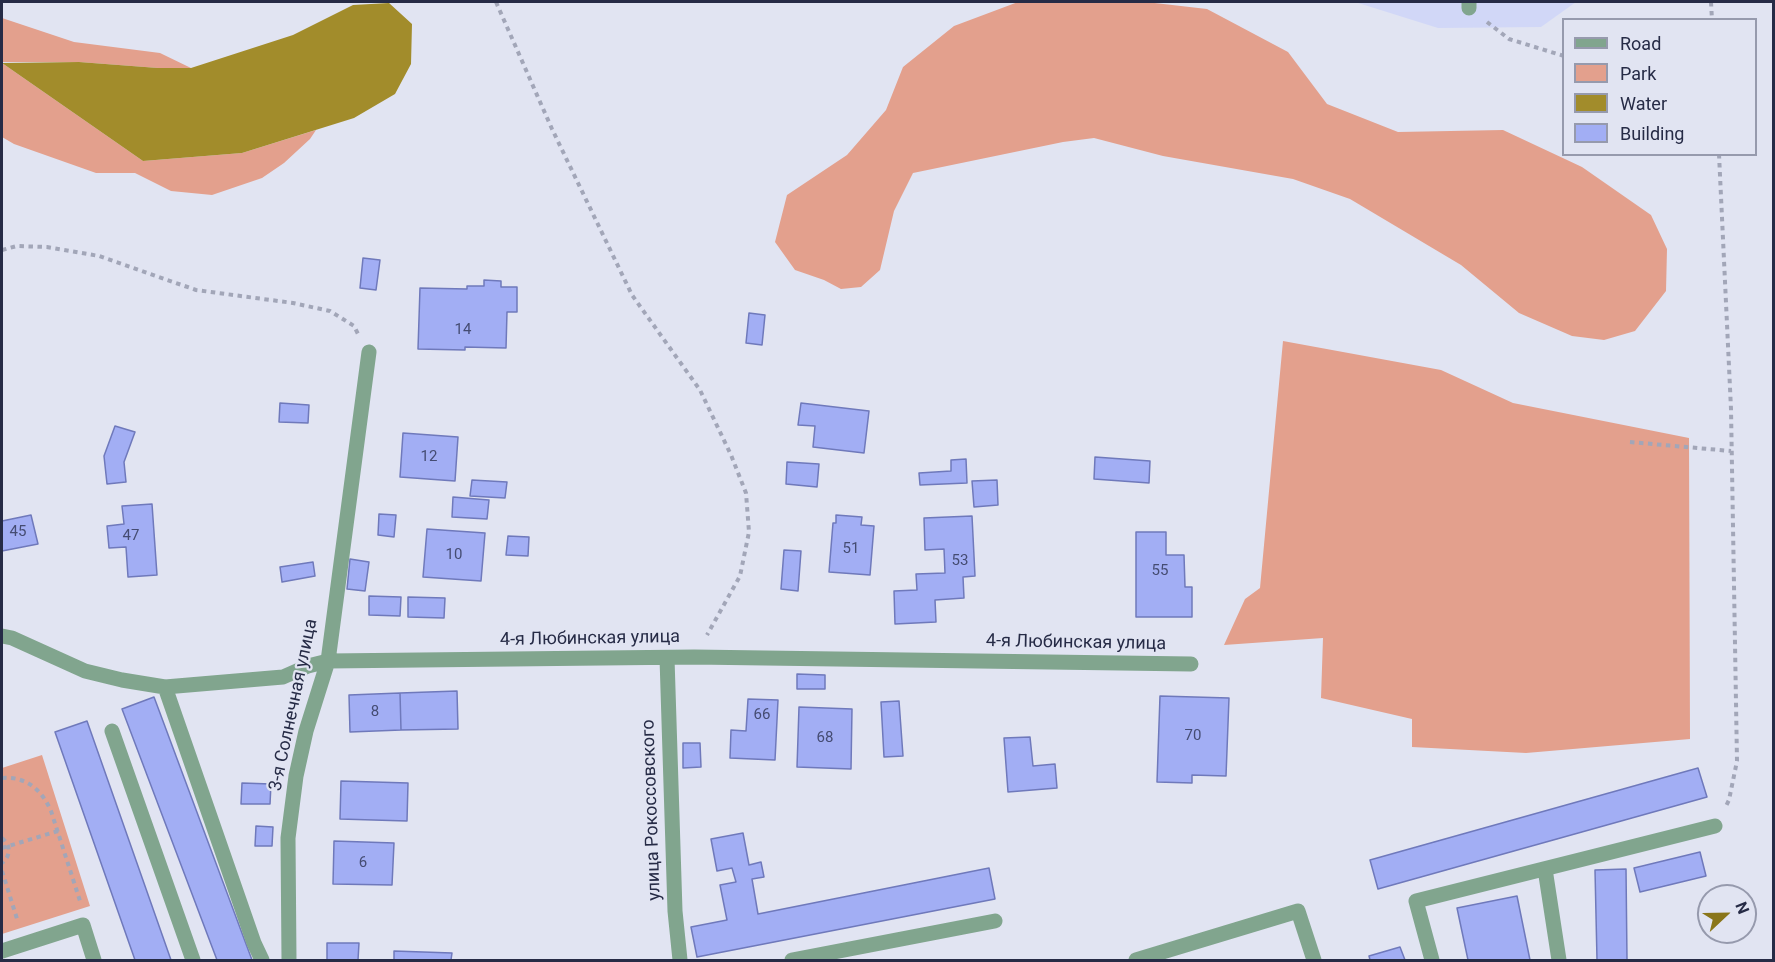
<!DOCTYPE html>
<html>
<head>
<meta charset="utf-8">
<style>
  body { margin:0 }
  #map { position:relative; width:1775px; height:962px; overflow:hidden; background:#e1e4f2; font-family:Roboto,sans-serif }
  canvas { display:block }
  .frame { position:absolute; inset:0; border:3px solid #262b46; pointer-events:none }
  .legend { position:absolute; left:1562px; top:18px; width:195px; height:138px; box-sizing:border-box; background:#e1e4f2; border:2px solid #969aad; margin:0; padding:8px 10px; list-style:none; font-size:18px; color:#262b46 }
  .legend li { display:flex; align-items:center; gap:12px; height:30px }
  .legend b { width:30px; border:2px solid #969aad }
  .north { position:absolute; left:1697px; top:884px; width:60px; height:60px; box-sizing:border-box; background:#e1e4f2; border:2px solid #969aad; border-radius:50%; rotate:68deg; font-size:16px; font-weight:700; line-height:24px; text-align:center; color:#262b46 }
  .north::after { content:''; display:block; margin:auto; width:21px; height:27px; background:#8a761a; clip-path:polygon(50% 0,100% 100%,50% 72%,0 100%) }
</style>
</head>
<body>
<div id="map">
<canvas width="1775" height="962"></canvas>
<div class="frame"></div>
<ul class="legend">
<li><b style="height:8px;background:#81a58e"></b>Road</li>
<li><b style="height:16px;background:#e3a08d"></b>Park</li>
<li><b style="height:16px;background:#a28c2b"></b>Water</li>
<li><b style="height:16px;background:#a2aef4"></b>Building</li>
</ul>
<div class="north">N</div>
</div>
<script>
const context = document.querySelector('canvas').getContext('2d');
context.lineJoin = 'round';
function paint(path, color) { context.fillStyle = color; context.fill(path, 'evenodd'); }
function stroke(path, color, width, dash) { context.strokeStyle = color; context.lineWidth = width; context.lineCap = dash ? 'butt' : 'round'; context.setLineDash(dash || []); context.stroke(path); }
function label(font, color, halo, rows, align = 'center') {
  context.font = font + ' Roboto,sans-serif'; context.lineWidth = 4.5; context.setLineDash([]); context.textBaseline = 'middle'; context.strokeStyle = halo; context.fillStyle = color; for (const [text, x, y, turn = 0] of rows) {
    context.save(); context.translate(x, y); context.rotate((+turn || 0) * Math.PI / 180); context.textAlign = isNaN(turn) ? turn : align; if (halo) context.strokeText(text, 0, 0); context.fillText(text, 0, 0); context.restore();
  }
}
const built = new Path2D(`
  M 1355,2 L 1576,2 L 1541,27 L 1438,28 Z`);
const green = new Path2D(`
  M 1018,2 L 1146,2 L 1207,9 L 1288,52 L 1327,104 L 1398,132 L 1503,130 L 1582,167 L 1651,215 L 1667,249 L 1666,291 L 1635,331 L 1604,340 L 1572,336 L 1519,313 L 1461,265 L 1350,199 L 1293,179 L 1163,156 L 1094,138 L 1063,142 L 913,173 L 894,211 L 880,270 L 861,287 L 841,289 L 824,280 L 795,270 L 775,242 L 787,195 L 847,155 L 886,110 L 903,67 L 954,26 Z
  M 2,18 L 74,42 L 160,53 L 191,68 L 158,68 L 79,62 L 2,62 Z
  M 2,63 L 143,161 L 242,153 L 316,130 L 310,139 L 284,163 L 262,178 L 212,195 L 171,191 L 135,173 L 96,173 L 14,144 L 2,137 Z
  M 1283,341 L 1441,370 L 1513,403 L 1689,438 L 1690,739 L 1526,753 L 1412,747 L 1412,719 L 1321,698 L 1323,638 L 1224,645 L 1245,599 L 1260,588 Z
  M 42,755 L 90,906 L 2,934 L 2,768 Z`);
const water = new Path2D(`
  M 389,3 L 412,24 L 411,64 L 395,94 L 354,118 L 242,153 L 143,161 L 2,63 L 79,62 L 158,68 L 191,68 L 293,35 L 353,5 Z`);
const building = new Path2D(`
  M 363,258 L 380,260 L 376,290 L 360,288 Z
  M 484,280 L 501,281 L 501,287 L 517,287 L 517,312 L 507,312 L 506,348 L 465,347 L 465,350 L 418,349 L 420,288 L 467,289 L 467,286 L 484,286 Z
  M 749,313 L 765,315 L 762,345 L 746,343 Z
  M 280,403 L 309,405 L 308,423 L 279,422 Z
  M 801,403 L 869,411 L 864,453 L 813,447 L 815,426 L 798,425 Z
  M 115,426 L 135,432 L 124,462 L 126,482 L 107,484 L 104,456 Z
  M 403,433 L 458,437 L 455,481 L 400,477 Z
  M 1095,457 L 1150,461 L 1149,483 L 1094,479 Z
  M 966,459 L 967,483 L 920,485 L 919,473 L 951,471 L 951,460 Z
  M 787,462 L 819,464 L 817,487 L 786,484 Z
  M 472,480 L 507,482 L 505,498 L 470,496 Z
  M 997,480 L 998,505 L 974,507 L 972,481 Z
  M 453,497 L 489,500 L 487,519 L 452,517 Z
  M 152,504 L 157,575 L 128,577 L 126,547 L 109,548 L 107,526 L 124,524 L 122,506 Z
  M 379,514 L 396,515 L 394,537 L 378,535 Z
  M 31,515 L 38,544 L 2,551 L 2,521 Z
  M 836,515 L 862,517 L 861,525 L 874,526 L 870,575 L 829,572 L 833,523 L 836,523 Z
  M 972,516 L 975,576 L 963,577 L 964,598 L 935,600 L 936,622 L 895,624 L 894,591 L 917,590 L 916,574 L 945,573 L 944,549 L 925,550 L 924,518 Z
  M 427,529 L 485,533 L 481,581 L 423,577 Z
  M 1136,532 L 1166,532 L 1166,555 L 1184,555 L 1185,587 L 1192,587 L 1192,617 L 1136,617 Z
  M 508,536 L 529,537 L 528,556 L 506,555 Z
  M 784,550 L 801,551 L 798,591 L 781,589 Z
  M 350,559 L 369,562 L 365,591 L 347,589 Z
  M 313,562 L 315,576 L 282,582 L 280,567 Z
  M 369,596 L 401,597 L 400,616 L 369,615 Z
  M 408,597 L 445,598 L 444,618 L 408,617 Z
  M 797,674 L 825,675 L 825,689 L 797,689 Z
  M 457,691 L 458,729 L 401,730 L 400,693 Z
  M 400,693 L 401,730 L 350,732 L 349,695 Z
  M 1160,696 L 1229,698 L 1226,776 L 1192,775 L 1192,783 L 1157,782 Z
  M 154,697 L 252,960 L 217,960 L 122,709 Z
  M 748,699 L 778,700 L 775,760 L 730,758 L 731,730 L 746,731 Z
  M 899,701 L 903,756 L 884,757 L 881,702 Z
  M 799,707 L 852,709 L 851,769 L 797,767 Z
  M 87,721 L 171,960 L 135,960 L 55,732 Z
  M 1030,737 L 1033,766 L 1055,764 L 1057,788 L 1008,792 L 1004,738 Z
  M 683,743 L 700,743 L 701,767 L 683,768 Z
  M 1698,768 L 1707,797 L 1378,889 L 1370,860 Z
  M 341,781 L 408,783 L 407,821 L 340,819 Z
  M 242,783 L 271,784 L 270,804 L 241,804 Z
  M 256,826 L 273,827 L 272,846 L 255,846 Z
  M 743,833 L 749,865 L 761,862 L 764,877 L 752,879 L 758,914 L 989,868 L 995,899 L 697,957 L 691,927 L 727,920 L 720,885 L 736,882 L 732,868 L 717,871 L 711,839 Z
  M 334,841 L 394,843 L 392,885 L 333,884 Z
  M 1700,852 L 1706,876 L 1640,892 L 1634,868 Z
  M 1626,869 L 1627,960 L 1597,960 L 1595,870 Z
  M 1517,896 L 1530,960 L 1468,960 L 1457,908 Z
  M 327,943 L 359,943 L 358,960 L 327,960 Z
  M 1400,947 L 1405,960 L 1370,960 L 1369,956 Z
  M 394,951 L 452,953 L 451,960 L 394,960 Z`);
const path = new Path2D(`
  M 496,2 L 552,129 L 632,295 L 700,390 L 731,455 L 746,493 L 749,532 L 740,576 L 707,635
  M 1711,2 L 1712,20
  M 1487,22 L 1509,39 L 1564,56
  M 1719,154 L 1731,409 L 1737,761 L 1729,800 L 1726,806
  M 2,250 L 17,246 L 47,247 L 99,256 L 196,290 L 293,303 L 330,311 L 354,326 L 358,334
  M 1630,442 L 1731,451
  M 2,778 C 26,776 42,790 51,811 L 81,904
  M 2,838 C 11,845 11,856 2,863
  M 2,848 L 58,831
  M 2,871 L 18,922`);
const minor = new Path2D(`
  M 1469,2 L 1469,8
  M 2,636 L 12,638 L 85,671 L 122,680 L 165,687 L 283,677 L 308,666 L 328,661 L 694,657 L 1191,664
  M 667,658 L 675,911 L 680,960
  M 165,687 L 254,943 L 262,960
  M 112,731 L 193,960
  M 1545,869 L 1559,960
  M 2,951 L 83,925 L 94,960
  M 289,960 L 288,838 L 296,776 L 306,731 L 328,661 L 369,352
  M 792,960 L 995,921
  M 1136,960 L 1298,911 L 1314,960
  M 1432,960 L 1416,901 L 1715,826`);
const numberNames = [
  ["14",463,330],
  ["12",429,457],
  ["45",18,532],
  ["47",131,536],
  ["51",851,549],
  ["10",454,555],
  ["53",960,561],
  ["55",1160,571],
  ["8",375,712],
  ["66",762,715],
  ["70",1193,736],
  ["68",825,738],
  ["6",363,863]
];
const streetNames = [
  ["4-я Любинская улица",590,639,-1],
  ["4-я Любинская улица",1076,643,1],
  ["3-я Солнечная улица",294,705,-78],
  ["улица Рокоссовского",652,810,-92]
];
paint(built, '#d1d7f7');
paint(green, '#e3a08d');
paint(water, '#a28c2b');
paint(building, '#a2aef4');
stroke(building, '#6f79bb', 1.5);
stroke(path, '#a2a6b8', 4, [4.5, 4.5]);
stroke(minor, '#81a58e', 15);
label('15px', '#454c72', null, numberNames);
label('18px', '#262b46', '#e1e4f2', streetNames);
</script>
</body>
</html>
